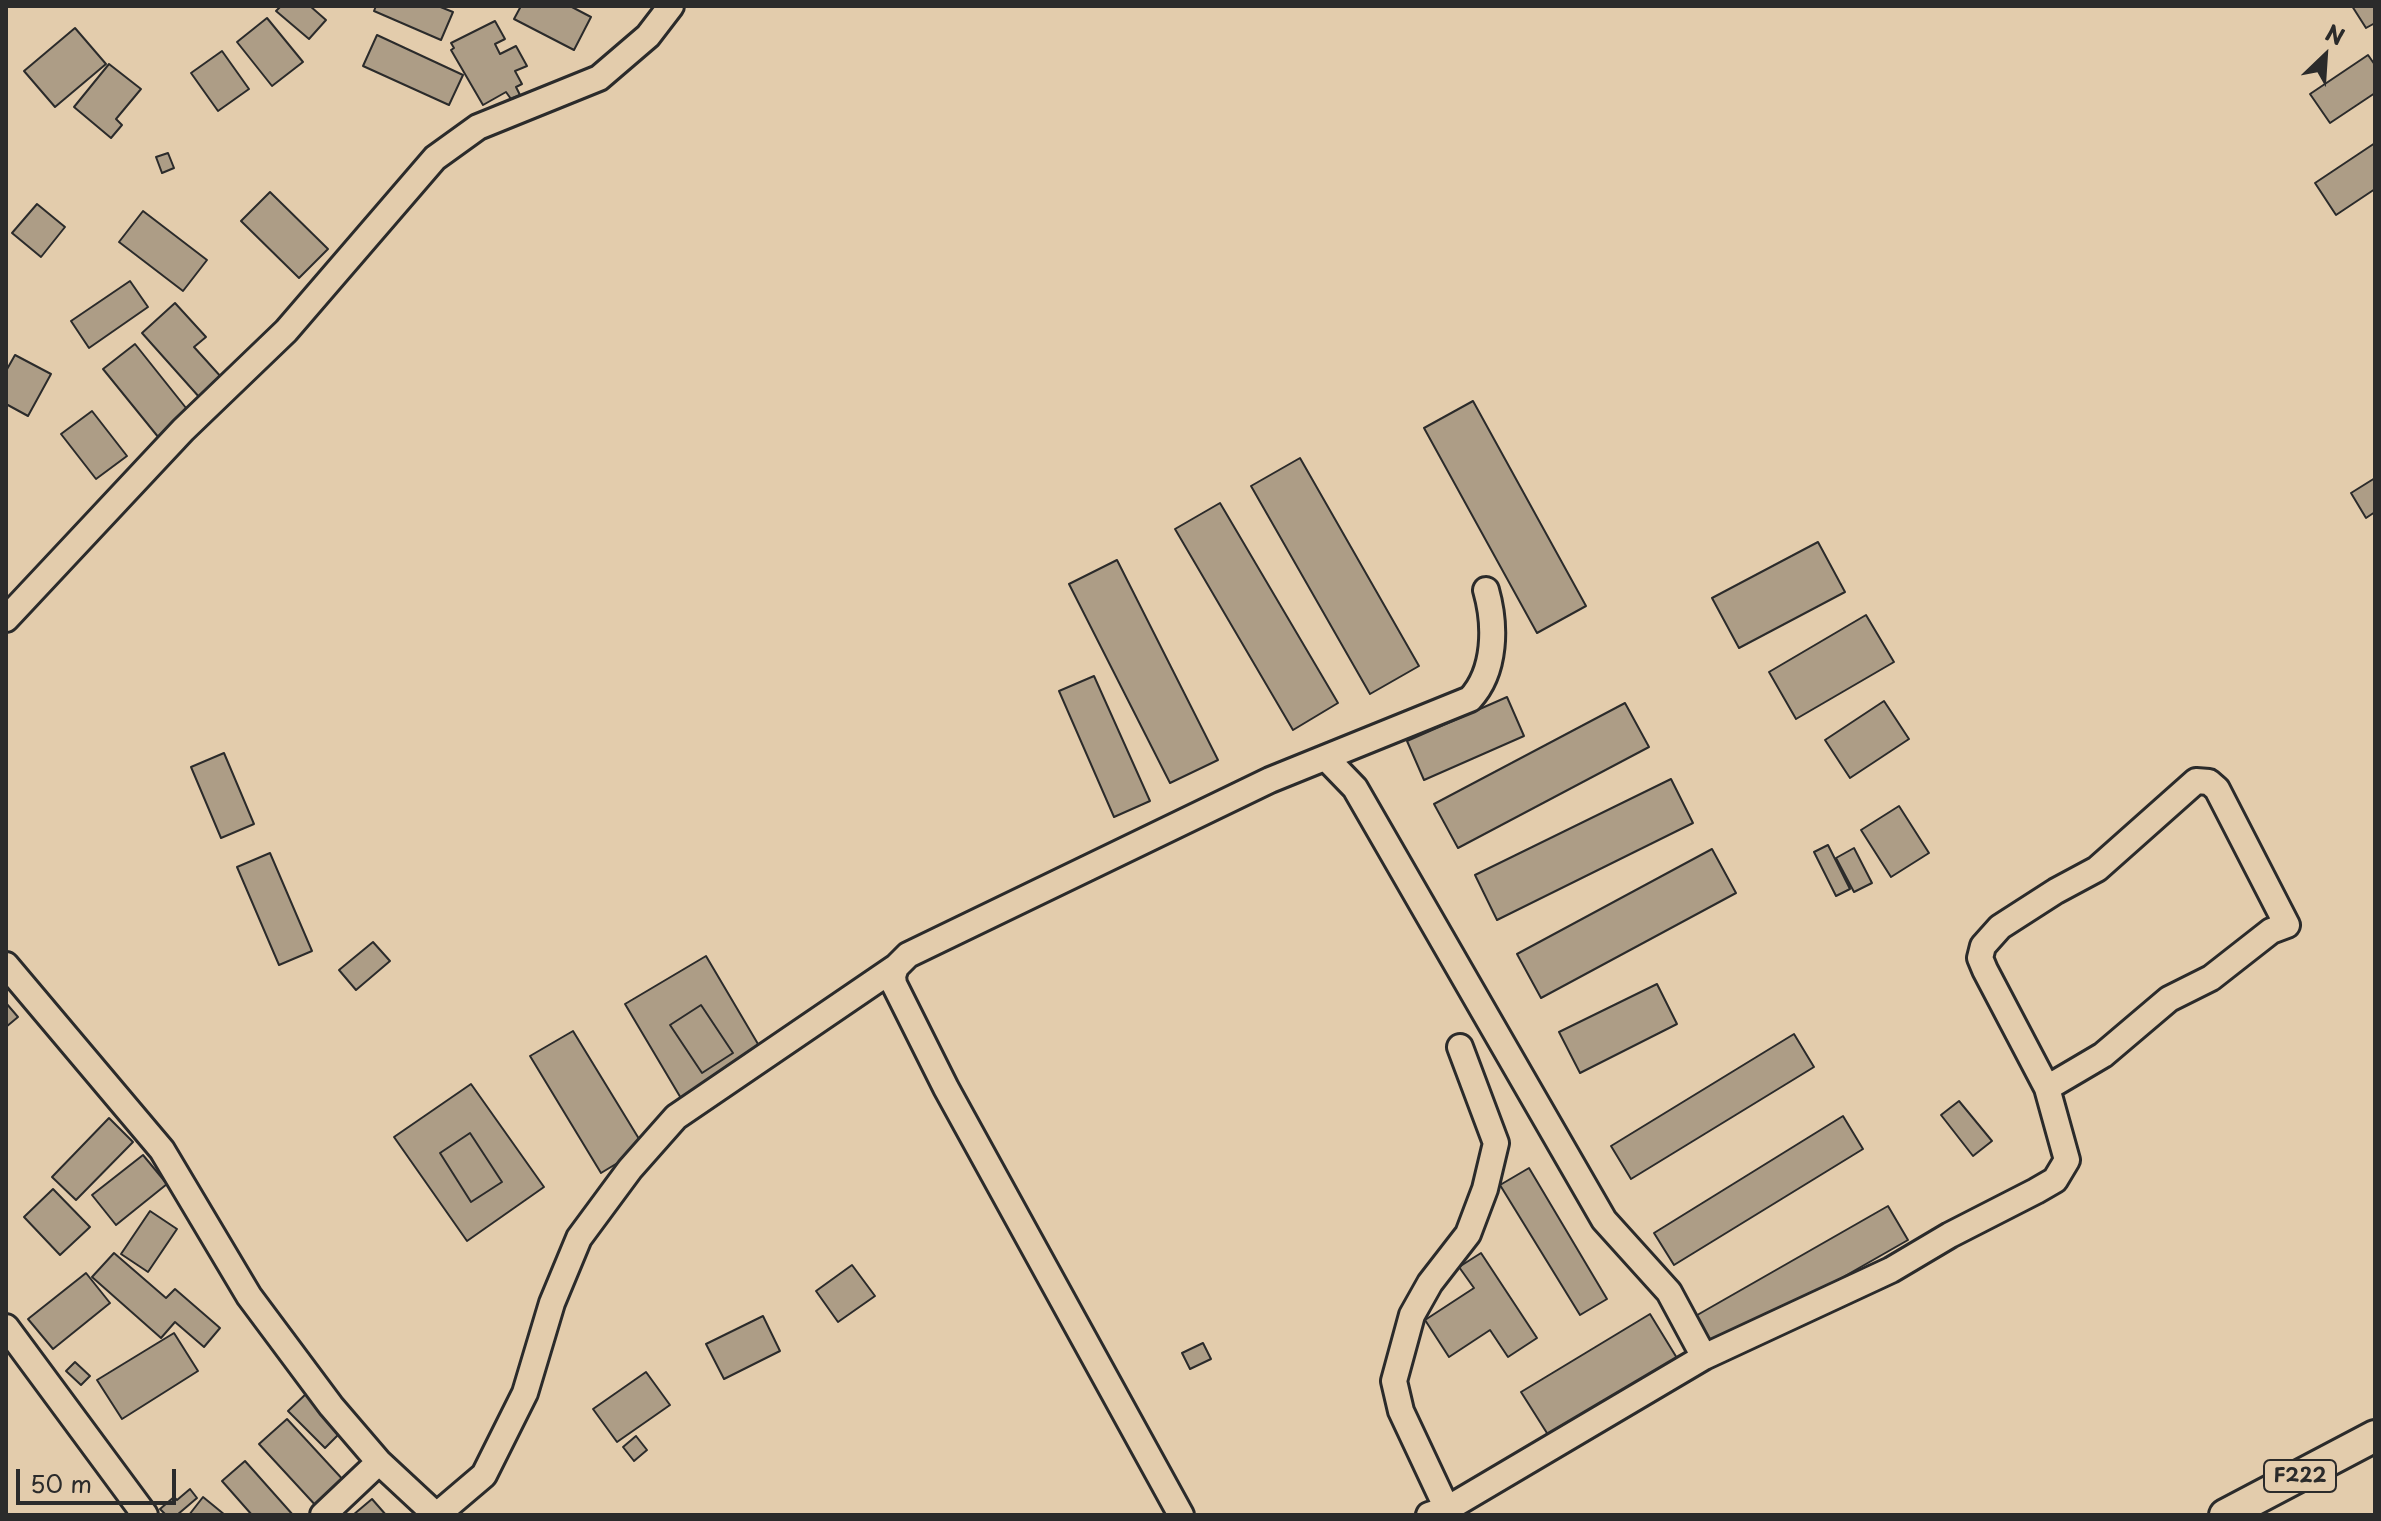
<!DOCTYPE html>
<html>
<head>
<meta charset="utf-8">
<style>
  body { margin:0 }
  #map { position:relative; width:2381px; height:1521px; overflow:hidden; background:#e3ccac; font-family:"Playpen Sans",sans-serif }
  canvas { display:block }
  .frame { position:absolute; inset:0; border:8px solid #2b2b2b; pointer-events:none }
  .north { position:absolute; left:2285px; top:16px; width:80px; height:80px; -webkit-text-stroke:6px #e3ccac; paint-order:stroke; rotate:25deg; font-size:22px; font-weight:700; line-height:32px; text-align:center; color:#2b2b2b }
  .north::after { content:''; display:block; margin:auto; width:28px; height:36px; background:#2b2b2b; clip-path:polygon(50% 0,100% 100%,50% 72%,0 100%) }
  .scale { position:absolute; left:16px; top:1469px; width:160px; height:36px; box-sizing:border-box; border:4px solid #2b2b2b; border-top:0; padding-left:10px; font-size:24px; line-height:28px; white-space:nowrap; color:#2b2b2b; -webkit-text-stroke:6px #e3ccac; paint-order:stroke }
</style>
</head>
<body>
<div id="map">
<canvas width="2381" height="1521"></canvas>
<div class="frame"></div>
<div class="north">N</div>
<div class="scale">50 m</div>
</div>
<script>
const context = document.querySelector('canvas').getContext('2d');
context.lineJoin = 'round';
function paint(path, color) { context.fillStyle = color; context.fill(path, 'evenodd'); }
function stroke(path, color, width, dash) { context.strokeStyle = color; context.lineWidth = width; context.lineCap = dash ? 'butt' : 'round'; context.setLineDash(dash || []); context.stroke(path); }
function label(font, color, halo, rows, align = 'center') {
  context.font = font + ' "Playpen Sans",sans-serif'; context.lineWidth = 8; context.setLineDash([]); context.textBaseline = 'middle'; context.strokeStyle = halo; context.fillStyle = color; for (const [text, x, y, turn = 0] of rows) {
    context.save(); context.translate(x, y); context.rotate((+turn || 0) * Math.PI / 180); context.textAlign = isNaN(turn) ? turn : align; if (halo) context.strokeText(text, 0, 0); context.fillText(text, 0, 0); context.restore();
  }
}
const building = new Path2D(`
  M 281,6 L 310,6 L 326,20 L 309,39 L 276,11 Z
  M 376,6 L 438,6 L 453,12 L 441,40 L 374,11 Z
  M 521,6 L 570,6 L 591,17 L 574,50 L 514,19 Z
  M 2352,6 L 2375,6 L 2375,23 L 2366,28 Z
  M 267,18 L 303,62 L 272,86 L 237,42 Z
  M 495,21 L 505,39 L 495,44 L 500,54 L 516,46 L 527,66 L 515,71 L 522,84 L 516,87 L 520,95 L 511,99 L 506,92 L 483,105 L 451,50 L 454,48 L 451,43 Z
  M 75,28 L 106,64 L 55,107 L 24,71 Z
  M 377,35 L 463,75 L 449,105 L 363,66 Z
  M 222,51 L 249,89 L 218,111 L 191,73 Z
  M 2368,55 L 2375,65 L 2375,93 L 2330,123 L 2310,94 Z
  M 109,64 L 141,89 L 116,119 L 122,125 L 111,138 L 74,107 Z
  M 2375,143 L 2375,189 L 2336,215 L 2315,183 Z
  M 168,153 L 174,168 L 162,173 L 156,157 Z
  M 270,192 L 328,249 L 299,278 L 241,221 Z
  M 37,204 L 65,227 L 41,257 L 12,233 Z
  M 143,211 L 207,260 L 183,291 L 119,242 Z
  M 130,281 L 148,307 L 89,348 L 71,321 Z
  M 175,303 L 206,337 L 194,347 L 222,378 L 200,398 L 142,333 Z
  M 135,344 L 190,413 L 159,438 L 103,369 Z
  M 15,355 L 51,374 L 28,416 L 6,404 L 6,371 Z
  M 1473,401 L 1586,606 L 1537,633 L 1424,428 Z
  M 92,411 L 127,456 L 96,479 L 61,434 Z
  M 1300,458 L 1419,666 L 1370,694 L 1251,486 Z
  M 2375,478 L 2375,512 L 2366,518 L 2351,493 Z
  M 1220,503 L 1338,703 L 1293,730 L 1175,529 Z
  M 1818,542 L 1845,592 L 1739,648 L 1712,598 Z
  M 1117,560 L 1218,760 L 1170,783 L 1069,584 Z
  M 1866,615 L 1894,662 L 1796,719 L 1769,672 Z
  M 1094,676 L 1150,801 L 1114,817 L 1059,691 Z
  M 1507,697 L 1524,736 L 1424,780 L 1407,741 Z
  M 1884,701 L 1909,739 L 1850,778 L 1825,740 Z
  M 1625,703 L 1649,747 L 1458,848 L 1434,804 Z
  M 224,753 L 254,824 L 221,838 L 191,767 Z
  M 1671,779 L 1693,823 L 1497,920 L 1475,875 Z
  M 1899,806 L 1929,853 L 1891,877 L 1861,830 Z
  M 1828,845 L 1850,889 L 1836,896 L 1814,852 Z
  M 1854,848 L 1872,883 L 1854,892 L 1836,858 Z
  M 1712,849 L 1736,893 L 1541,998 L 1517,954 Z
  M 270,853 L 312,951 L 279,965 L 237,867 Z
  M 373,942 L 390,961 L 356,990 L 339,970 Z
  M 706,956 L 771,1066 L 688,1110 L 625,1004 ZM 701,1005 L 733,1053 L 702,1073 L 670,1025 Z
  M 1657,984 L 1677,1024 L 1580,1073 L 1559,1032 Z
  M 6,1003 L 18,1017 L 6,1027 Z
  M 701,1005 L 733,1053 L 702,1073 L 670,1025 Z
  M 573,1031 L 644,1147 L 601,1173 L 530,1056 Z
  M 1794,1034 L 1814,1067 L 1631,1179 L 1611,1146 Z
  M 471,1084 L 544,1187 L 467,1241 L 394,1137 ZM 470,1133 L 502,1182 L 471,1202 L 440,1153 Z
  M 1959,1101 L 1992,1141 L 1973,1156 L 1941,1115 Z
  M 1843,1116 L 1863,1149 L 1674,1265 L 1654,1233 Z
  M 109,1118 L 133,1142 L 76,1200 L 52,1177 Z
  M 470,1133 L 502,1182 L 471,1202 L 440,1153 Z
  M 143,1155 L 167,1184 L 116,1225 L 92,1195 Z
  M 1529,1168 L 1607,1299 L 1580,1315 L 1500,1185 Z
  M 53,1189 L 90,1227 L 60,1255 L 24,1217 Z
  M 1888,1206 L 1908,1240 L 1712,1352 L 1692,1318 Z
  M 150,1211 L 177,1229 L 148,1272 L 121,1254 Z
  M 114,1253 L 166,1298 L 175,1289 L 220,1328 L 204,1347 L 175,1322 L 161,1338 L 92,1277 Z
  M 1481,1253 L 1537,1338 L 1508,1357 L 1490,1330 L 1449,1357 L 1425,1320 L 1474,1288 L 1459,1267 Z
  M 852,1265 L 875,1296 L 838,1322 L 816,1291 Z
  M 86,1273 L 110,1303 L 53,1349 L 28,1319 Z
  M 1650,1314 L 1680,1363 L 1552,1441 L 1521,1392 Z
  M 763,1316 L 780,1351 L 724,1379 L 706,1344 Z
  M 174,1333 L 198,1371 L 122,1419 L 97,1380 Z
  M 1203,1343 L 1211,1359 L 1190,1369 L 1182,1353 Z
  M 75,1362 L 90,1376 L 81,1385 L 66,1371 Z
  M 646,1372 L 670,1405 L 617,1442 L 593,1409 Z
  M 308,1392 L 345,1428 L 325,1448 L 288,1411 Z
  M 287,1419 L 346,1483 L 318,1508 L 259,1444 Z
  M 636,1436 L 647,1450 L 634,1461 L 623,1447 Z
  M 245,1461 L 293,1515 L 252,1515 L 222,1481 Z
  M 190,1489 L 197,1498 L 177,1515 L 166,1515 L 160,1509 L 174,1497 L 177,1500 Z
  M 203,1497 L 225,1515 L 189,1515 Z
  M 372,1499 L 386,1515 L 353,1515 Z`);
const minor = new Path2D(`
  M 6,619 L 183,430 L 286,331 L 435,158 L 478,127 L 599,78 L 648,36 L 671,6
  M 1326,758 L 1355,788 L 1604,1220 L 1669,1292 L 1704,1357
  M 6,965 L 162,1150 L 249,1296 L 331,1406 L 379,1462 L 436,1515
  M 896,967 L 893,976 L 894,984 L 946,1088 L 1181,1515
  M 6,1327 L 145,1515
  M 1447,1509 L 1401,1411 L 1394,1381 L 1412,1315 L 1430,1283 L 1468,1234 L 1485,1189 L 1496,1143 L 1460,1047
  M 323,1515 L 379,1462
  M 437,1515 L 484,1475 L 525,1393 L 552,1303 L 579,1238 L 630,1169 L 676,1117 L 896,967 L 908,955 L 1270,780 L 1470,699 C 1496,671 1496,625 1486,590
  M 1429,1515 L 1447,1509 L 1704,1357 L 1891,1270 L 1950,1235 L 2036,1191 L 2055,1180 L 2067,1160 L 2047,1088 L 1985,970 L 1980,958 L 1983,946 L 2000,927 L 2056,891 L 2097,869 L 2196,781 L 2209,782 L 2217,789 L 2287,925 L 2271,931 L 2211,978 L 2169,999 L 2103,1055 L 2047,1088`);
const major = new Path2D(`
  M 2225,1515 L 2375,1436`);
const shields = [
  [2300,1476,72]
];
const shieldNames = [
  ["F222",2300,1476]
];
paint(building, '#ad9d86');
stroke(building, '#2b2b2b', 2);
stroke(minor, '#2b2b2b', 30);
stroke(major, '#2b2b2b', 36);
stroke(minor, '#e3ccac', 24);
stroke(major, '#e3ccac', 30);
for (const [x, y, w] of shields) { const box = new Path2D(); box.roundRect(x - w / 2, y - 16, w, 32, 6); context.fillStyle = '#e3ccac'; context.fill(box); stroke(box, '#2b2b2b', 2); }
label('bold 20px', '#2b2b2b', null, shieldNames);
</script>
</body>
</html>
